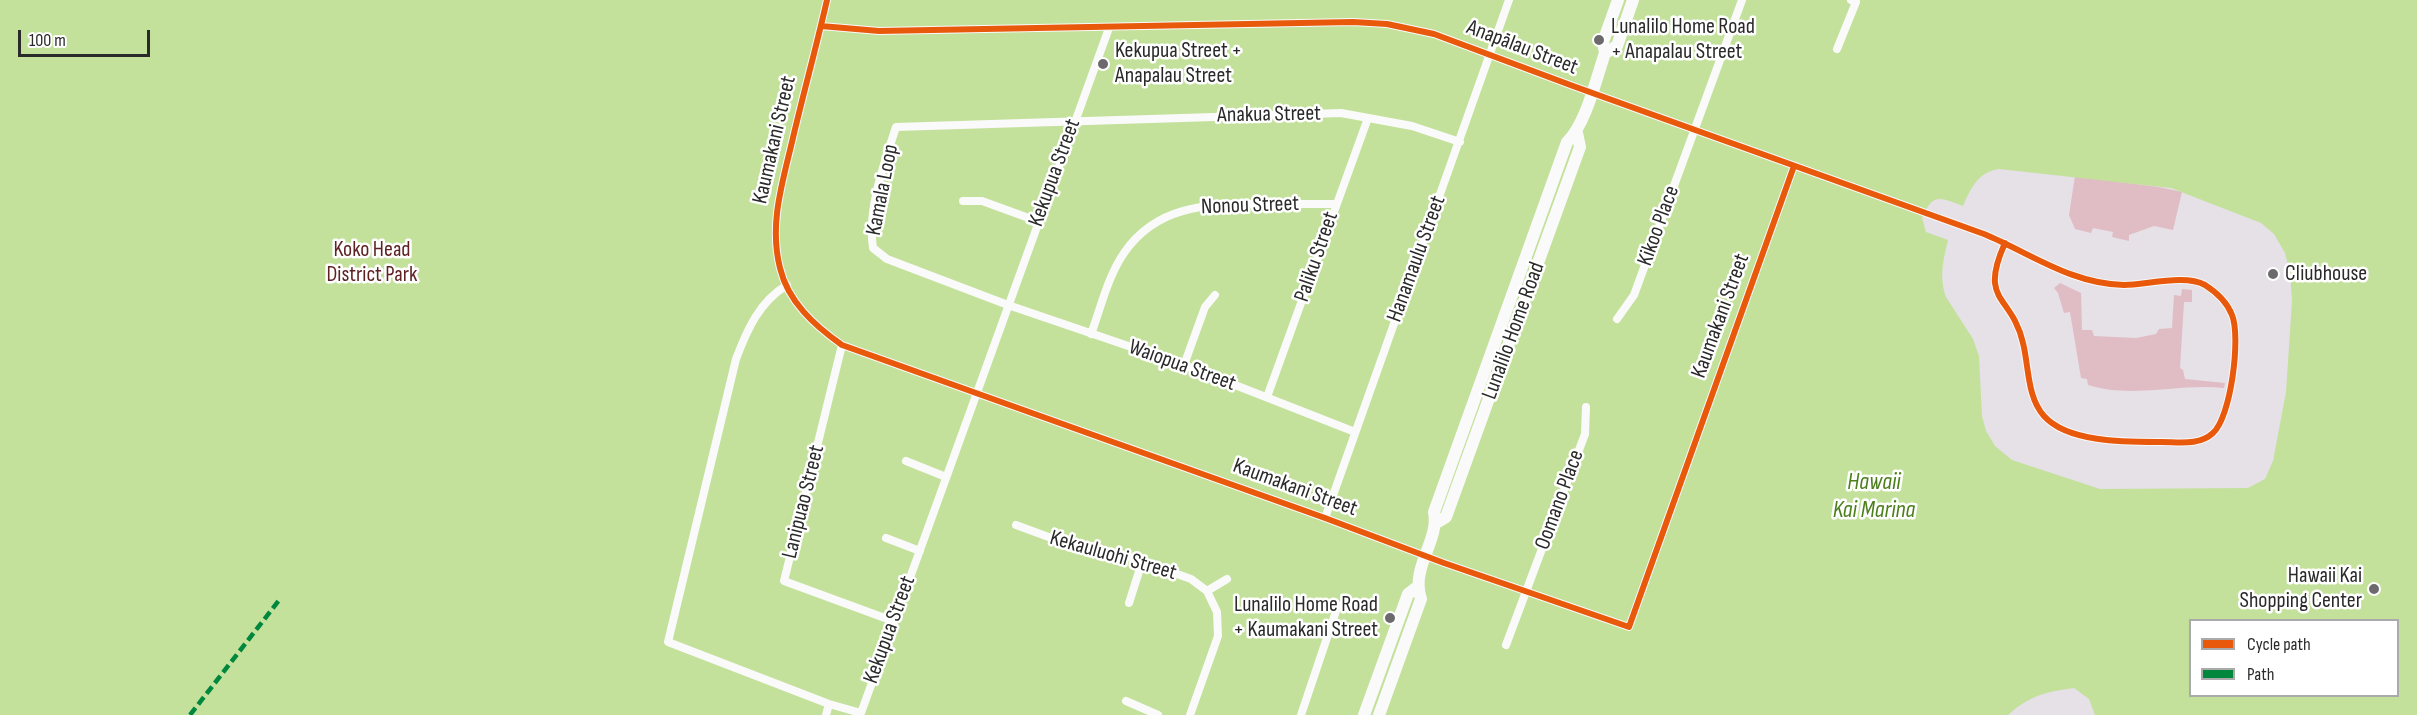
<!DOCTYPE html>
<html>
<head>
<meta charset="utf-8">
<style>
  body { margin:0 }
  #map { position:relative; width:2417px; height:715px; overflow:hidden; background:#e6e0e7; font-family:"Sofia Sans Condensed",sans-serif }
  canvas { display:block }
  .legend { position:absolute; left:2189px; top:619px; width:210px; height:78px; box-sizing:border-box; background:#fff; border:2px solid #aaa; margin:0; padding:8px 10px; list-style:none; font-size:18px; color:#2a2a2a }
  .legend li { display:flex; align-items:center; gap:12px; height:30px }
  .legend b { width:30px; border:2px solid #aaa }
  .scale { position:absolute; left:18px; top:30px; width:132px; height:27px; box-sizing:border-box; border:3px solid #2a2a2a; border-top:0; padding-left:8px; font-size:18px; line-height:21px; white-space:nowrap; color:#2a2a2a; -webkit-text-stroke:4px #fff; paint-order:stroke }
</style>
</head>
<body>
<div id="map">
<canvas width="2417" height="715"></canvas>
<ul class="legend">
<li><b style="height:8px;background:#e8590c"></b>Cycle path</li>
<li><b style="height:8px;background:#00873e"></b>Path</li>
</ul>
<div class="scale">100 m</div>
</div>
<script>
const context = document.querySelector('canvas').getContext('2d');
context.lineJoin = 'round';
function paint(path, color) { context.fillStyle = color; context.fill(path, 'evenodd'); }
function stroke(path, color, width, dash) { context.strokeStyle = color; context.lineWidth = width; context.lineCap = dash ? 'butt' : 'round'; context.setLineDash(dash || []); context.stroke(path); }
function label(font, color, halo, rows, align = 'center') {
  context.font = font + ' "Sofia Sans Condensed",sans-serif'; context.lineWidth = 5; context.setLineDash([]); context.textBaseline = 'middle'; context.strokeStyle = halo; context.fillStyle = color; for (const [text, x, y, turn = 0] of rows) {
    context.save(); context.translate(x, y); context.rotate((+turn || 0) * Math.PI / 180); context.textAlign = isNaN(turn) ? turn : align; if (halo) context.strokeText(text, 0, 0); context.fillText(text, 0, 0); context.restore();
  }
}
const green = new Path2D(`
  M 2075,176 L 2159,187 L 2182,192 L 2173,230 L 2154,226 L 2129,235 L 2129,241 L 2112,237 L 2113,232 L 2093,228 L 2091,233 L 2075,229 L 2069,215 Z
  M 2060,283 L 2081,293 L 2082,330 L 2092,330 L 2094,336 L 2136,338 L 2156,334 L 2159,329 L 2172,328 L 2174,295 L 2181,296 L 2182,289 L 2192,290 L 2192,302 L 2184,302 L 2180,368 L 2183,370 L 2185,379 L 2225,383 L 2224,388 C 2179,383 2132,399 2088,385 L 2087,379 L 2081,378 L 2070,312 L 2064,313 L 2058,293 L 2054,288 Z`);
const water = new Path2D(`
  M 0,0 L 2417,0 L 2417,715 L 2095,715 L 2089,699 L 2074,688 C 2046,692 2030,695 2008,715 L 0,715 ZM 1999,169 L 2171,188 L 2261,223 L 2274,234 L 2285,253 L 2290,273 L 2292,301 L 2286,392 L 2273,461 L 2265,479 L 2248,488 L 2100,489 L 2012,460 L 1995,446 L 1986,431 L 1982,416 L 1979,356 L 1973,339 L 1946,297 C 1939,277 1943,261 1948,240 L 1926,232 L 1922,218 C 1933,193 1939,197 1963,206 C 1971,188 1978,172 1999,169 ZM 2190,620 L 2398,620 L 2398,696 L 2190,696 Z`);
const minor = new Path2D(`
  M 827,0 C 816,48 803,95 792,142 C 782,184 769,225 780,268 C 788,302 815,326 842,345 L 1325,518 L 1444,563 L 1629,627 L 1794,166
  M 821,26 L 879,31 L 1353,22 L 1387,24 L 1434,34 L 1573,86 L 1984,234 C 2030,253 2071,284 2124,285 C 2146,285 2185,274 2205,285 C 2216,292 2227,302 2232,315 C 2241,337 2231,417 2213,433 C 2199,446 2179,442 2161,442 C 2128,442 2068,443 2044,416 C 2027,397 2029,367 2023,343 C 2012,294 1978,303 2005,243
  M 1837,49 L 1856,2 L 1851,0
  M 963,201 L 982,201 L 1037,221
  M 787,285 C 759,302 747,330 736,359 L 668,642 L 829,704 L 861,713 L 1109,28
  M 1617,319 L 1634,295 L 1742,0
  M 1091,334 C 1101,307 1108,276 1124,253 C 1156,206 1206,204 1256,204 C 1283,204 1309,204 1335,204
  M 842,345 L 784,581 L 893,621
  M 1184,365 L 1205,307 L 1215,295
  M 1267,397 L 1368,118
  M 1355,432 L 1184,365 L 1008,305 L 887,259 L 873,248 C 867,209 884,164 896,127 L 1341,113 L 1412,126 L 1460,142
  M 906,461 L 946,477
  M 1325,518 L 1509,0
  M 1016,525 L 1054,539 L 1124,555 L 1191,579 L 1207,591 L 1217,612 L 1218,636 L 1190,715
  M 886,538 L 920,551
  M 1207,591 L 1227,579
  M 1129,603 L 1142,562
  M 1506,645 L 1585,434 L 1586,407
  M 1126,701 L 1158,715
  M 826,715 L 829,704
  M 1301,715 L 1338,605`);
const secondary = new Path2D(`
  M 1605,53 L 1617,46 L 1633,0
  M 1436,523 L 1446,517 L 1580,147 L 1577,133
  M 1364,715 L 1408,594 L 1417,587
  M 1379,715 L 1421,599 C 1410,568 1440,540 1434,512 L 1567,142 C 1586,124 1596,79 1605,53 L 1603,42 L 1618,0`);
const quiet = new Path2D(`
  M 190,715 L 280,599`);
const cycleway = new Path2D(`
  M 827,0 C 816,48 803,95 792,142 C 782,184 769,225 780,268 C 788,302 815,326 842,345 L 1325,518 L 1444,563 L 1629,627 L 1794,166
  M 821,26 L 879,31 L 1353,22 L 1387,24 L 1434,34 L 1573,86 L 1984,234 C 2030,253 2071,284 2124,285 C 2146,285 2185,274 2205,285 C 2216,292 2227,302 2232,315 C 2241,337 2231,417 2213,433 C 2199,446 2179,442 2161,442 C 2128,442 2068,443 2044,416 C 2027,397 2029,367 2023,343 C 2012,294 1978,303 2005,243`);
const markers = [
  [1599,40,6,"#6c6a6c"],
  [1103,64,6,"#6c6a6c"],
  [2273,274,6,"#6c6a6c"],
  [2374,589,6,"#6c6a6c"],
  [1390,618,6,"#6c6a6c"]
];
const poiNames = [
  ["Lunalilo Home Road",1611,27],
  ["+ Anapalau Street",1611,52],
  ["Kekupua Street +",1115,51],
  ["Anapalau Street",1115,76],
  ["Cliubhouse",2285,274],
  ["Hawaii Kai",2362,576,"right"],
  ["Shopping Center",2362,601,"right"],
  ["Lunalilo Home Road",1378,605,"right"],
  ["+ Kaumakani Street",1378,630,"right"]
];
const streetNames = [
  ["Anapālau Street",1522,48,21],
  ["Anakua Street",1269,115,-1],
  ["Kaumakani Street",775,140,-77],
  ["Kekupua Street",1055,173,-70],
  ["Kamala Loop",883,190,-79],
  ["Nonou Street",1250,206,-2],
  ["Kikoo Place",1659,226,-70],
  ["Paliku Street",1317,257,-71],
  ["Hanamaulu Street",1417,259,-70],
  ["Kaumakani Street",1721,316,-70],
  ["Lunalilo Home Road",1514,331,-70],
  ["Waiopua Street",1182,366,20],
  ["Kaumakani Street",1295,488,20],
  ["Oomano Place",1560,500,-70],
  ["Lanipuao Street",804,502,-76],
  ["Kekauluohi Street",1113,556,16],
  ["Kekupua Street",890,630,-70]
];
const parkNames = [
  ["Koko Head",372,250],
  ["District Park",372,275]
];
const waterNames = [
  ["Hawaii",1874,483],
  ["Kai Marina",1874,511]
];
paint(green, '#e0bdc5');
paint(water, '#c3e19b');
stroke(minor, '#fbfafb', 8);
stroke(secondary, '#fbfafb', 12);
stroke(quiet, '#00873e', 4.5, [9, 4.5]);
stroke(cycleway, '#e8590c', 6);
for (const [x, y, r, color] of markers) { const dot = new Path2D(); dot.arc(x, y, r, 0, 2 * Math.PI); context.fillStyle = color; context.fill(dot); stroke(dot, '#fff', 2); }
label('22px', '#2a2a2a', '#fff', poiNames, 'left');
label('22px', '#2a2a2a', '#fff', streetNames);
label('22px', '#5f2223', '#fff', parkNames);
label('italic 24px', '#4b7f1b', '#fff', waterNames);
</script>
</body>
</html>
